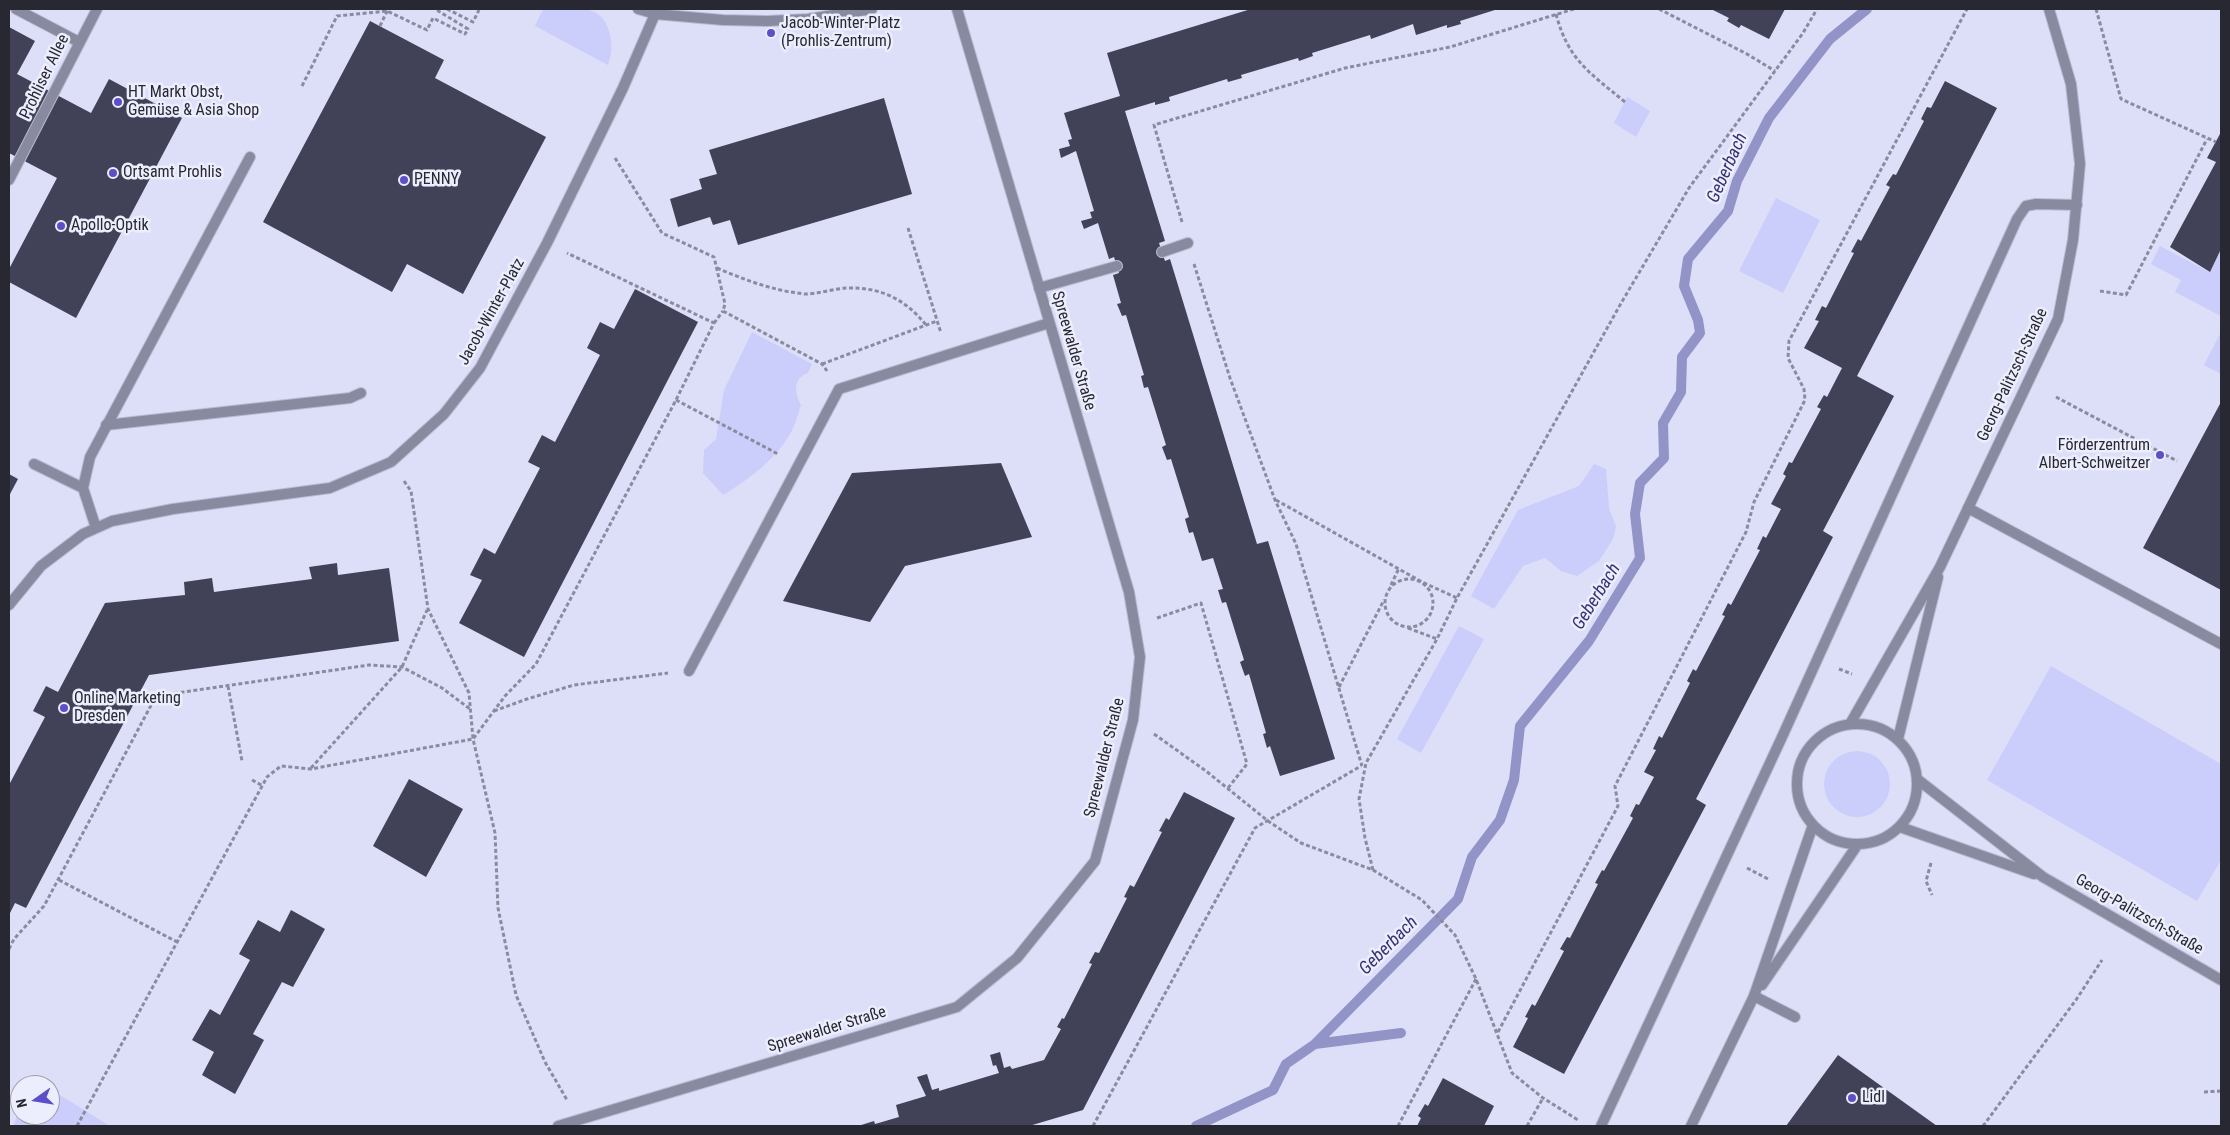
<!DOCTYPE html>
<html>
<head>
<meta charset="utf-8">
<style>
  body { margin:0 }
  #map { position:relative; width:2230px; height:1135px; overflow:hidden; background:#dddff9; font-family:"Roboto Condensed",sans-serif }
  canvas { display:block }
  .frame { position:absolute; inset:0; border:10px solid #282832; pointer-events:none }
  .north { position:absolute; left:10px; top:1075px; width:50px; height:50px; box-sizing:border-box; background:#ecedfd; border:1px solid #9e9eac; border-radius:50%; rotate:257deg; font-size:14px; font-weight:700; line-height:20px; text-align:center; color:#282832 }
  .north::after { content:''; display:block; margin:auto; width:18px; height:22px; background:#5c50c9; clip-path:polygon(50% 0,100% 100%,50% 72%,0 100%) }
</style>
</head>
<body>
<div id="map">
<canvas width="2230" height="1135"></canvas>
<div class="frame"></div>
<div class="north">N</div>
</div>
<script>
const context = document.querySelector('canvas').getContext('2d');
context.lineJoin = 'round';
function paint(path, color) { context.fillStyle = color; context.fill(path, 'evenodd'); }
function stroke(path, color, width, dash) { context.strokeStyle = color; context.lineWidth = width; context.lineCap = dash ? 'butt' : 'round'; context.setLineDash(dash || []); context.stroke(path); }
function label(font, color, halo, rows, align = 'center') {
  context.font = font + ' "Roboto Condensed",sans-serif'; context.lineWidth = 5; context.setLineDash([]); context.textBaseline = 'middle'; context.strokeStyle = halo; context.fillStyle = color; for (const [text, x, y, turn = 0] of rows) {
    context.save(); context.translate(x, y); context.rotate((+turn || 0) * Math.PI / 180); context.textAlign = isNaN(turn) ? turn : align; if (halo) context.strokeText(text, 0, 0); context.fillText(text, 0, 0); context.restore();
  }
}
const green = new Path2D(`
  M 543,9 C 570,9 603,0 610,35 C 612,47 612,53 608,65 L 535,26 Z
  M 1627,97 L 1650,111 L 1636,137 L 1614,123 Z
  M 1776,198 L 1820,220 L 1783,293 L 1739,271 Z
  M 2160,246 L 2209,272 L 2221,249 L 2221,316 L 2175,292 L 2181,280 L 2151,264 Z
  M 752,332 L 812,364 L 808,373 C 793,378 794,392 801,405 C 798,414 795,426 790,434 C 775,460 748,480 723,495 L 703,473 L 704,450 L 716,439 L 724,390 Z
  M 2221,332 L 2221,374 L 2204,365 Z
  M 1594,464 L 1606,469 L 1609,508 L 1616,527 L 1613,539 L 1599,561 L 1577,576 L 1561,571 L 1545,558 L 1523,566 L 1494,609 L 1471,596 L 1518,510 L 1579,486 Z
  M 1459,626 L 1484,639 L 1421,753 L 1397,739 Z
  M 2051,666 L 2221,764 L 2221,860 L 2197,901 L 1987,780 Z
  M1824 784a33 33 0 1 1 66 0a33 33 0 1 1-66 0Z
  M 50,1089 L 110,1126 L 13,1126 L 20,1108 L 20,1115 L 50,1115 Z`);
const stream = new Path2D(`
  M 1315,1044 L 1401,1033
  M 1196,1126 L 1273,1090 L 1286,1064 L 1315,1044 L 1458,899 L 1472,857 L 1500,820 L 1514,780 L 1520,726 L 1589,641 L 1640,558 L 1635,514 L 1640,483 L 1664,458 L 1663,423 L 1681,392 L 1682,357 L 1700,333 L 1698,320 L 1684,286 L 1688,259 L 1728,211 L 1737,181 L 1769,118 L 1830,39 L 1867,9`);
const building = new Path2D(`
  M 1251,9 L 1498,9 L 1460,21 L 1461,24 L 1447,28 L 1447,25 L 1416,35 L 1413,24 L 1371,39 L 1370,35 L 1312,53 L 1313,56 L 1299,61 L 1298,58 L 1241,75 L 1242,78 L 1228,82 L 1227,79 L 1169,97 L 1170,101 L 1155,105 L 1155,102 L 1125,111 L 1165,241 L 1159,243 L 1165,261 L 1170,259 L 1257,544 L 1268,541 L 1335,759 L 1280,776 L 1270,746 L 1267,748 L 1263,734 L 1266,733 L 1249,674 L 1245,676 L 1240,662 L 1244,660 L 1226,602 L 1222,603 L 1218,590 L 1223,589 L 1213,558 L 1202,561 L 1193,532 L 1189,533 L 1185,519 L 1189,517 L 1171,459 L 1167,460 L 1162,447 L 1166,445 L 1148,387 L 1144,388 L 1141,376 L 1144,375 L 1126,315 L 1122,316 L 1117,304 L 1121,303 L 1113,275 L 1119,273 L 1114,257 L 1109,259 L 1098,223 L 1084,229 L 1081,221 L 1092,218 L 1090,212 L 1094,211 L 1076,151 L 1061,158 L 1059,149 L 1070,146 L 1068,140 L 1072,139 L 1064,113 L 1120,96 L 1107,53 Z
  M 1711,9 L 1785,9 L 1769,39 L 1741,25 L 1739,28 L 1727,21 L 1729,18 Z
  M 370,21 L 444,60 L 435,78 L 546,137 L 463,294 L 407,264 L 392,292 L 263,222 Z
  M 9,27 L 35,41 L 17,74 L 91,113 L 109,79 L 182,118 L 76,318 L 9,282 L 9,269 L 57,178 L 9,153 Z
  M 1945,81 L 1997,108 L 1857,376 L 1894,396 L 1823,531 L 1833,537 L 1696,799 L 1706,805 L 1564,1074 L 1513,1047 L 1528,1018 L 1525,1017 L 1532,1004 L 1535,1006 L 1564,951 L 1560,949 L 1567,937 L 1570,938 L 1598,884 L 1595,883 L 1602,870 L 1604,871 L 1633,818 L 1630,816 L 1636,804 L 1639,805 L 1654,777 L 1644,772 L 1656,750 L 1653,749 L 1659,736 L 1662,738 L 1690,683 L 1687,681 L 1693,669 L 1696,671 L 1725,616 L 1722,615 L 1728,603 L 1731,605 L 1760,550 L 1757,549 L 1763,536 L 1766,538 L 1781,509 L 1771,504 L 1786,476 L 1783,474 L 1789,462 L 1792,463 L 1821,409 L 1817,407 L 1824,395 L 1827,397 L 1842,368 L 1804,348 L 1819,321 L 1815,320 L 1822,306 L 1826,308 L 1854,253 L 1851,252 L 1858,239 L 1861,241 L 1890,187 L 1886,185 L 1893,174 L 1896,175 L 1924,121 L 1921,119 L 1927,107 L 1931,108 Z
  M 884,98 L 912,194 L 738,245 L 730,220 L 713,225 L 710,217 L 678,227 L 670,199 L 702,189 L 699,179 L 717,174 L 709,150 Z
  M 2221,132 L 2221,249 L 2210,272 L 2170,247 L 2216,162 L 2207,158 Z
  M 635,289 L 698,322 L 524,657 L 459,623 L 482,580 L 470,575 L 484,548 L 495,554 L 540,468 L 528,462 L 542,435 L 555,442 L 600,355 L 587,348 L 600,322 L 614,329 Z
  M 2221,402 L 2221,590 L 2143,548 Z
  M 1001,463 L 1032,537 L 905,566 L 870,622 L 783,601 L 852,473 Z
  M 9,474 L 18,479 L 9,496 Z
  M 337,563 L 338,575 L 389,568 L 399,641 L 149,675 L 26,908 L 15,903 L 9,915 L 9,785 L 45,717 L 33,711 L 46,686 L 58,692 L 105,603 L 185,595 L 184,582 L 212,578 L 214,592 L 312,579 L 309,567 Z
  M 409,779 L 463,809 L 426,877 L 373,846 Z
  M 1184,792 L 1235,818 L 1083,1110 L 1029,1126 L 858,1126 L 874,1121 L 875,1124 L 899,1117 L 896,1105 L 926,1096 L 917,1077 L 927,1074 L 932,1090 L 939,1088 L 939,1091 L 999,1073 L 996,1065 L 993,1066 L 990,1055 L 1000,1052 L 1004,1068 L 1010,1066 L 1012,1069 L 1044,1060 L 1061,1029 L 1057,1027 L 1062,1018 L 1064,1019 L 1092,964 L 1089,963 L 1095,952 L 1099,953 L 1127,898 L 1124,897 L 1130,885 L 1134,887 L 1162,832 L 1159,831 L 1166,818 L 1169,820 Z
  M 291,910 L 325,929 L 293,987 L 282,982 L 253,1034 L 264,1040 L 235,1094 L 202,1075 L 214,1052 L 192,1040 L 210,1009 L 220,1015 L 250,960 L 239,954 L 258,920 L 280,932 Z
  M 1838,1055 L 1937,1126 L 1786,1126 Z
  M 1443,1078 L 1494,1106 L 1484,1126 L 1417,1126 L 1421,1118 L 1418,1116 L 1425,1104 L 1428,1106 Z`);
const path = new Path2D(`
  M 447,9 L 473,22 L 479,10
  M 1659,9 L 1747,54 L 1775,71
  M 2096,9 L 2121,99 L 2216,142
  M 1556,14 C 1568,60 1590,73 1625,102
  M 380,26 L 388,9
  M 302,86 L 337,16 L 387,11 L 427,30 L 433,18 L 465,34 L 468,29 L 435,9
  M 615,158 L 662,233 L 714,257 L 725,304 L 723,311 L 822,364 L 827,371
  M 1182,222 L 1154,125 L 1345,68 L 1450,47 L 1574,9
  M 908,228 L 941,333
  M 1194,264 L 1230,378 L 1275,500 L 1296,544 L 1362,766
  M 717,268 C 745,280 774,291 805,294 C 818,294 833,289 846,288 C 881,287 905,299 926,325
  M 2100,291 L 2126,295 L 2207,139
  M 714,323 L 723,311
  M 822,364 L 937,321
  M 2056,397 L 2177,461
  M 676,400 L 778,454
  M 404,481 L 411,491 L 428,609 L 469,693 L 473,739 L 495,833 L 498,908 L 516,995 L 545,1062 L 567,1100
  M 1276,500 L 1422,582 L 1457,598
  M1385 603a24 24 0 1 1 48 0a24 24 0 1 1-48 0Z
  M 1391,585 L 1399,568
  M 1157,618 L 1201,603 L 1247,764 L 1228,788
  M 1408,628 L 1437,639
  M 1839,669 L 1852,674
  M 228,686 L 242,761
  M 1339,687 L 1384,600
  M 494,711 L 527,699 L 574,685 L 668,673
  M 1154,734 L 1206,771 L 1268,821 L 1301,843 L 1373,870 L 1422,900 L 1455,935 L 1476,979 L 1512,1073 L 1543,1098 L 1578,1120
  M 311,768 L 402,667 L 427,610
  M 252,780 L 263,786
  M 1931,863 L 1926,881 L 1932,895
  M 1747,868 L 1770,880
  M 1373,870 L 1365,838 L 1359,799 L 1366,763 L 1437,639 L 1457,598 L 1620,305 L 1689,188 L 1803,33 L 1817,9
  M 59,880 L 179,943
  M 9,949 L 14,939 L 44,906 L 156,696 L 369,665 L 402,667 L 442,688 L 470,709
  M 1498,1032 L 1618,806 L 1615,786 L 1746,532 L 1754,502 L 1805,400 L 1804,389 L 1788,358 L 1789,341 L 1967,9
  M 2204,1092 L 2221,1091
  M 77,1126 L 267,777 L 281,766 L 311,769 L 473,739 L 505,696 L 536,664 L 676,400 L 714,323 L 567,253
  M 1093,1126 L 1255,828 L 1361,766
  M 1398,1126 L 1476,979
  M 1527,1126 L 1543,1098
  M 1983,1126 L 2076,1000 L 2102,960`);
const lane = new Path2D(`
  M 1162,252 L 1188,243
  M 1039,288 L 1117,266
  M 106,425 L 350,398 L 361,393
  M 1968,508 L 2221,644
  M 689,671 L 839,389 L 1049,323
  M 1754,996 L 1795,1017
  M 1601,1126 L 1782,737 L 2017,219 L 2026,206 L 2036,204 L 2077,205`);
const street = new Path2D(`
  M 16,9 L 79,42
  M 638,9 L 655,14 L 723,20 L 767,21 L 808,19 L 872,9
  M 9,180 L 97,9
  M 34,464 L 83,488
  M 96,528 L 83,488 L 90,457 L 250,157
  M 9,605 L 41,566 L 83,534 L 112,521 L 173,509 L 330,488 L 391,462 L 444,414 L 480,368 L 547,243 L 623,88 L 655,14
  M 1850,724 L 1940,567 L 2058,319 L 2073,240 L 2080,164 L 2071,84 L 2049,9
  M1797 784a60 60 0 1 1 120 0a60 60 0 1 1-120 0Z
  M 1898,739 L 1938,577
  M 1917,779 L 2043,877 L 2221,980
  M 1900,827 L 2034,874
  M 1762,985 L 1858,844
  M 558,1126 L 957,1007 L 1017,958 L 1095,861 L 1133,720 L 1140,657 L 1129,592 L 957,9
  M 1691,1126 L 1754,996 L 1813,825`);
const markers = [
  [771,33,5,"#5c50c9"],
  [118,102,5,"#5c50c9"],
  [113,173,5,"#5c50c9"],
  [404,180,5,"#5c50c9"],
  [61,226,5,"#5c50c9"],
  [2160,455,5,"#5c50c9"],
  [64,708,5,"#5c50c9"],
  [1852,1098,5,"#5c50c9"]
];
const poiNames = [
  ["Jacob-Winter-Platz",781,24],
  ["(Prohlis-Zentrum)",781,42],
  ["HT Markt Obst,",128,93],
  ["Gemüse & Asia Shop",128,111],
  ["Ortsamt Prohlis",123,173],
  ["PENNY",414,180],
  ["Apollo-Optik",71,226],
  ["Förderzentrum",2150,446,"right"],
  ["Albert-Schweitzer",2150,464,"right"],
  ["Online Marketing",74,699],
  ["Dresden",74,717],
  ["Lidl",1862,1098]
];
const streetNames = [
  ["Prohliser Allee",45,77,-64],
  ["Jacob-Winter-Platz",492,312,-61],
  ["Spreewalder Straße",1073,351,74],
  ["Georg-Palitzsch-Straße",2013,375,-65],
  ["Spreewalder Straße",1105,758,-76],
  ["Georg-Palitzsch-Straße",2139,915,30],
  ["Spreewalder Straße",827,1030,-17]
];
const waterNames = [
  ["Geberbach",1728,168,-66],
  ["Geberbach",1597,597,-58],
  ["Geberbach",1389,946,-45]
];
paint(green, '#cbcdfa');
stroke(stream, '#9294c8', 10);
paint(building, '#414257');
stroke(lane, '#b9bad1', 12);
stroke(street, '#b9bad1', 12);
stroke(path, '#8a8b9e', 3, [4, 2.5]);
stroke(lane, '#888aa0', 10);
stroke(street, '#888aa0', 10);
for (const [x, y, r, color] of markers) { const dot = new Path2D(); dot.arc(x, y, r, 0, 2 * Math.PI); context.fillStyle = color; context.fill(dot); stroke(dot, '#ecedfd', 2); }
label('16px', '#282832', '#ecedfd', poiNames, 'left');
label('16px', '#282832', '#ecedfd', streetNames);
label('italic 18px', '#373373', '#ecedfd', waterNames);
</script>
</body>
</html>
